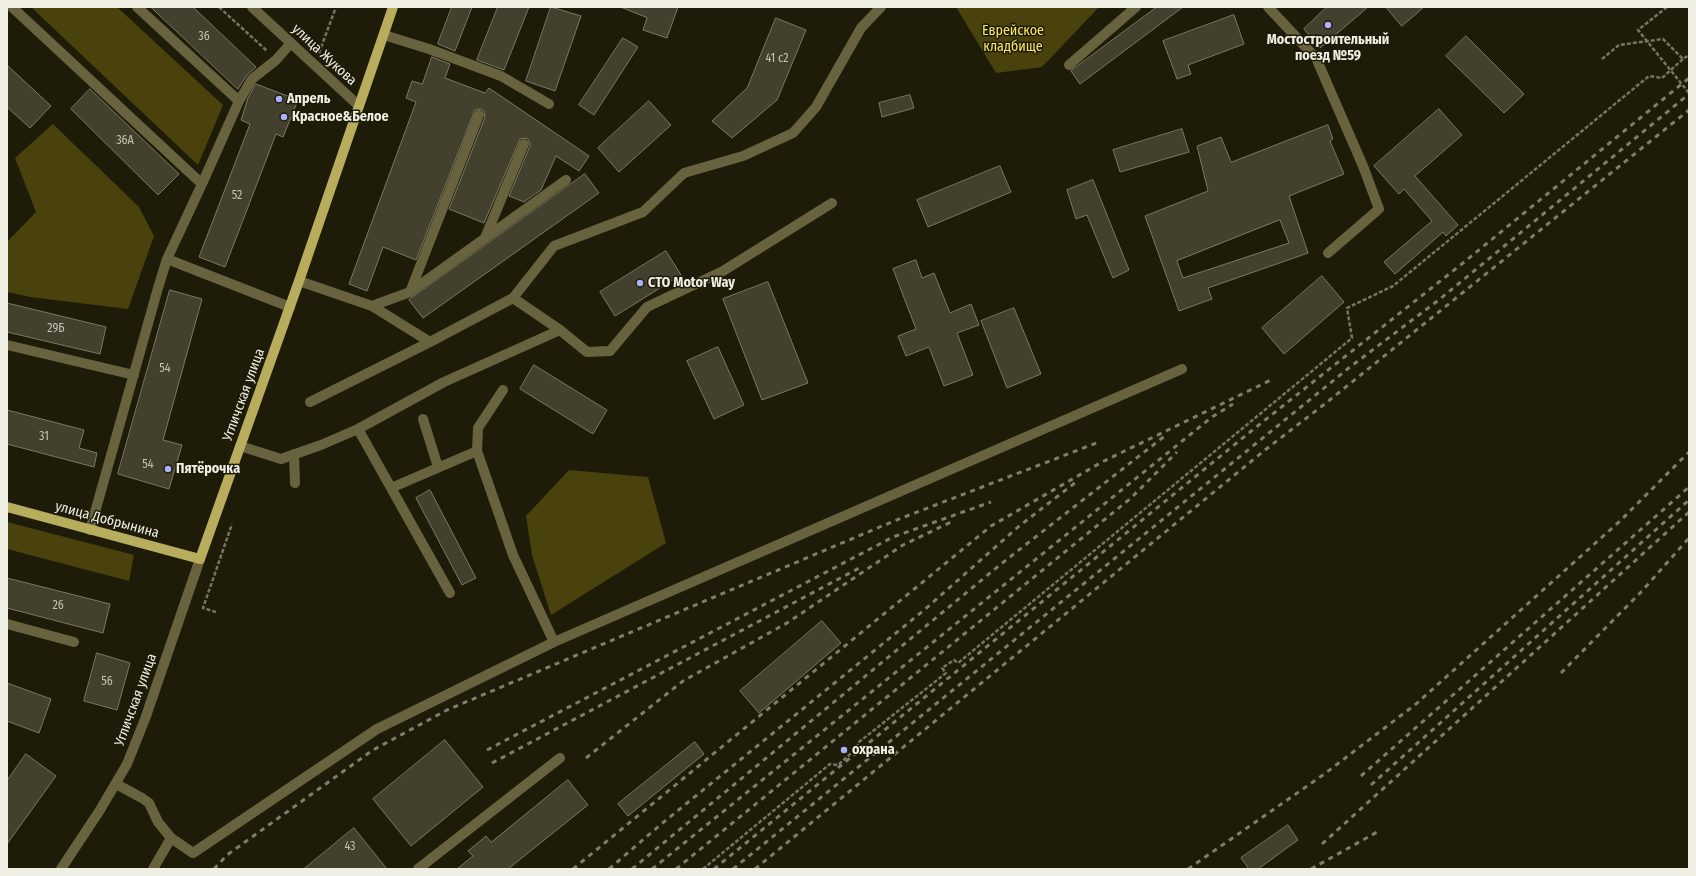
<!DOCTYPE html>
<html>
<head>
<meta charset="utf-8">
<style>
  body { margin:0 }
  #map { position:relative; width:1696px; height:876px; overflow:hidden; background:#1e1c09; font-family:"Fira Sans Condensed",sans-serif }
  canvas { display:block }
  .frame { position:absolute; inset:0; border:8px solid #efeee2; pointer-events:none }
</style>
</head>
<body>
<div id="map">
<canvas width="1696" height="876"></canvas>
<div class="frame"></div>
</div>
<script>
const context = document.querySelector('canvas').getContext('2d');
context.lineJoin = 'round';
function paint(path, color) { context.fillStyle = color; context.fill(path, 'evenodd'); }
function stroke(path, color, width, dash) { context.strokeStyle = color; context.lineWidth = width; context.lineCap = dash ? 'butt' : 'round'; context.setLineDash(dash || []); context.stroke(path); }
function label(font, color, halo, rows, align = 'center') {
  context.font = font + ' "Fira Sans Condensed",sans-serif'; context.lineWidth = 3; context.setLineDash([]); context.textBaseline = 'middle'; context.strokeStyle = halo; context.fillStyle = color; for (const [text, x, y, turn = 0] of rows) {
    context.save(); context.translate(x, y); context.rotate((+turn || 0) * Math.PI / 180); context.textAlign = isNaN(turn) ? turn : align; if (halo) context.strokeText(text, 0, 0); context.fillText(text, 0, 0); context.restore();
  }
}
const green = new Path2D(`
  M 31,7 L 117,7 L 223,105 L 198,165 Z
  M 956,7 L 1099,7 L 1042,67 L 996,73 Z
  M 53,124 L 139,207 L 154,236 L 128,309 L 30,297 L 7,292 L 7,242 L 36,212 L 15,158 Z
  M 569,470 L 648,477 L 666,543 L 551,615 L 532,555 L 526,516 Z
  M 7,522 L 134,555 L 129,581 L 7,549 Z`);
const building = new Path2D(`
  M 151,7 L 193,7 L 256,67 L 247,75 L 238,89 Z
  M 452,7 L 472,7 L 455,51 L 438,44 Z
  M 498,7 L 529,7 L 504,70 L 477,60 Z
  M 551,7 L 581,16 L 555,91 L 526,81 Z
  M 621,7 L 678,7 L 667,38 L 643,30 L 647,18 Z
  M 1157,7 L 1183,7 L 1080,84 L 1071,71 Z
  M 1327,7 L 1368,7 L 1320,48 L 1304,29 Z
  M 1386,7 L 1424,7 L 1402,26 Z
  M 1234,15 L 1244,44 L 1188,65 L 1191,74 L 1177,79 L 1163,41 Z
  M 776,18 L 806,30 L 777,100 L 732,138 L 712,121 L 747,88 Z
  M 1466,36 L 1524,94 L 1504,113 L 1446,56 Z
  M 623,38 L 638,47 L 594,115 L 579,105 Z
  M 432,57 L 450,64 L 445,78 L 485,93 L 489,88 L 589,156 L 579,171 L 556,156 L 541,190 L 524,202 L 509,196 L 530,146 L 530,143 L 527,138 L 520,139 L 484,223 L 449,209 L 485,117 L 484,111 L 481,109 L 475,110 L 416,260 L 383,247 L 367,291 L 349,284 L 416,102 L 406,98 L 412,81 L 422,84 Z
  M 7,65 L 51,106 L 30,128 L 7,107 Z
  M 256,84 L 298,100 L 283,137 L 276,134 L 225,267 L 199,257 L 250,124 L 241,120 L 248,98 Z
  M 90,89 L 179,174 L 158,195 L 71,109 Z
  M 910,95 L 914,108 L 882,117 L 879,103 Z
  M 649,101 L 671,125 L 619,172 L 598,148 Z
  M 1439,109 L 1462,135 L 1415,176 L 1458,225 L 1446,236 L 1443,232 L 1395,274 L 1384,262 L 1432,221 L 1404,189 L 1399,194 L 1374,166 Z
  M 1328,125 L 1333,139 L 1330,141 L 1344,174 L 1289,196 L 1308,253 L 1208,288 L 1212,299 L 1179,311 L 1145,216 L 1208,191 L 1197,146 L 1221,137 L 1231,162 ZM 1280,220 L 1289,243 L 1183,278 L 1177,261 Z
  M 1182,129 L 1189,152 L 1120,172 L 1113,150 Z
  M 1000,166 L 1011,192 L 928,227 L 917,200 Z
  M 585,174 L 599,193 L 423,318 L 409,300 Z
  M 1093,180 L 1129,270 L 1113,278 L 1087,215 L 1076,219 L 1067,190 Z
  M 666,251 L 681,275 L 615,316 L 600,292 Z
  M 916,260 L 922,278 L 934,273 L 950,313 L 971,304 L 979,325 L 957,333 L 973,375 L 944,386 L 929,347 L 906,356 L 898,336 L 916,329 L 893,269 Z
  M 1322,276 L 1344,302 L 1284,354 L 1262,328 Z
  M 768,282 L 808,383 L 762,400 L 723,299 Z
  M 170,290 L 202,299 L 163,440 L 182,445 L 169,489 L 118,474 Z
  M 7,303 L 106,327 L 100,354 L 7,332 Z
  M 1014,308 L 1041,374 L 1007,388 L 981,321 Z
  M 718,347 L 744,405 L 714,419 L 687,361 Z
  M 534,365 L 607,410 L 593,434 L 520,389 Z
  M 7,410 L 84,430 L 79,448 L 97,453 L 94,467 L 7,444 Z
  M 430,490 L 476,578 L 462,585 L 416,498 Z
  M 7,578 L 110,604 L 103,633 L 7,608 Z
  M 822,621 L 841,643 L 759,713 L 740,691 Z
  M 97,653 L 130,663 L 117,710 L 84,701 Z
  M 7,683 L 51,699 L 39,733 L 7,721 Z
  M 445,740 L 483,787 L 411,846 L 373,799 Z
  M 695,742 L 704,754 L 628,816 L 618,804 Z
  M 26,754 L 56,776 L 7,844 L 7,781 Z
  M 568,780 L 588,805 L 508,869 L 457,869 L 473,856 L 468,851 L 486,836 L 491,842 Z
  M 1288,825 L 1298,840 L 1258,869 L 1249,869 L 1241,858 Z
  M 354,828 L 387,869 L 304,869 Z`);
const path = new Path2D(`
  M 219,7 L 267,51
  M 319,53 L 336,7
  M 1602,59 L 1619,45 L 1663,39 L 1683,59 L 1689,55
  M 216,612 L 203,608 L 232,524
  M 703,869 L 830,764 L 838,765 L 856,749 L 859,742 L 946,673 L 942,668 L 954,660 L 958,663 L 1352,338 L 1347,308 L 1393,286 L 1649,76 L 1662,78 L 1683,59`);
const minor = new Path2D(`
  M 12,7 L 202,184 L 239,101
  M 137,7 L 239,101 L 252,79 L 276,60 L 291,43
  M 252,7 L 359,106
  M 1268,7 L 1316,58 L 1363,166 L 1379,209 L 1328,253
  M 384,35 L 429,49 L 501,76 L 549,104
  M 1069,65 L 1136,7
  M 485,238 L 524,144
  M 167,259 L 290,307
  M 299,281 L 372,306 L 430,342 L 513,298 L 560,330 L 587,352 L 610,351 L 647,307 L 723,271 L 832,203
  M 410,292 L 479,115
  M 513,298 L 554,246 L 643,212 L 684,173 L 743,156 L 793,133 L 816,107 L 861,28 L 881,7
  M 372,306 L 410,292 L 566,180
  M 7,345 L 134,375
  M 310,402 L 430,342
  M 423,419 L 438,467
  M 358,429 L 450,593
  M 240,446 L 281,459 L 321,445 L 358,429 L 444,382 L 560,330
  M 477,451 L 478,428 L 503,390
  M 294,454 L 295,483
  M 391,488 L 477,451 L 513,555 L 554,642
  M 90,530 L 158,288 L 167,259 L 202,184
  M 7,624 L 74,642
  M 116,784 L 142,798 L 149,803 L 158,822 L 171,838 L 193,853 L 377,729 L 554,642 L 1182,369
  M 61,869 L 100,810 L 127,764 L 145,719 L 200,559
  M 153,869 L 171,838
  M 418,869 L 560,758`);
const major = new Path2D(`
  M 7,507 L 200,559 L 299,281 L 393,7`);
const rail = new Path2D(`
  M 1561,673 L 1641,592 L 1689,538
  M 487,750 L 893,537 L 991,502
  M 586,758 L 683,681 L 787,623 L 903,545 L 951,522
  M 492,763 L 863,566
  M 1361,776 L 1689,487
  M 1371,785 L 1689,500
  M 1322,844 L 1689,512
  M 214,869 L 227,855 L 373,750 L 447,710 L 894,521 L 1099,442
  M 573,869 L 991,526 L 1102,462 L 1273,379
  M 609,869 L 665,821 L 923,611 L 1018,527 L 1076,482
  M 632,869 L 1001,564 L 1166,435
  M 652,869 L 1212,417 L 1233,404
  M 676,869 L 1131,498 L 1177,452
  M 714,869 L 1255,428 L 1463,263 L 1689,78
  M 733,869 L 1350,367 L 1440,299 L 1689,94
  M 755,869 L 1265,450 L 1326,403 L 1689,110
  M 1188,869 L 1323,775 L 1416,704 L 1620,521 L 1689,452
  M 1311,869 L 1379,831`);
const pathBridge = new Path2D(`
  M 1667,7 L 1638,30 L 1689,93`);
const markers = [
  [1328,25,4,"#acaffb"],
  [279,99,4,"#acaffb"],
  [284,117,4,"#acaffb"],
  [640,283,4,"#acaffb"],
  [168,469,4,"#acaffb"],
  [844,750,4,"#acaffb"]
];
const numberNames = [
  ["36",204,37],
  ["41 с2",777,59],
  ["36А",125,141],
  ["52",237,196],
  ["29Б",56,329],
  ["54",165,369],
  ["31",44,437],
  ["54",148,465],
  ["26",58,606],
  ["56",107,682],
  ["43",350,847]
];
const parkNames = [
  ["Еврейское",1013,31],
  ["кладбище",1013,47]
];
const poiNames = [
  ["Мостостроительный",1328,40,"center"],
  ["поезд №59",1328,56,"center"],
  ["Апрель",287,99],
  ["Красное&Белое",292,117],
  ["СТО Motor Way",648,283],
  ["Пятёрочка",176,469],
  ["охрана",852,750]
];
const streetNames = [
  ["улица Жукова",324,55,43],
  ["Угличская улица",244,395,-70],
  ["улица Добрынина",107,520,15],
  ["Угличская улица",136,700,-70]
];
paint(green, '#49420d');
paint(building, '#43402d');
stroke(building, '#7b7963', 1);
stroke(path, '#767464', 2.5, [4, 2]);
stroke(minor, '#68633e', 10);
stroke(major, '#b7ad5d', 10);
stroke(rail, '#7f7e6e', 3, [5, 5]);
stroke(pathBridge, '#767464', 2.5, [4, 2]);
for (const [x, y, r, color] of markers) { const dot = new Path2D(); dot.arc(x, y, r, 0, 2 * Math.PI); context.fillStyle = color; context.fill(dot); stroke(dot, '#1e1c09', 1.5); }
label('12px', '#c4c2b5', null, numberNames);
label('14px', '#f8e765', '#1e1c09', parkNames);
label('bold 14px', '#efeee2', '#1e1c09', poiNames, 'left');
label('14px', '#efeee2', '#1e1c09', streetNames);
</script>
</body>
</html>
